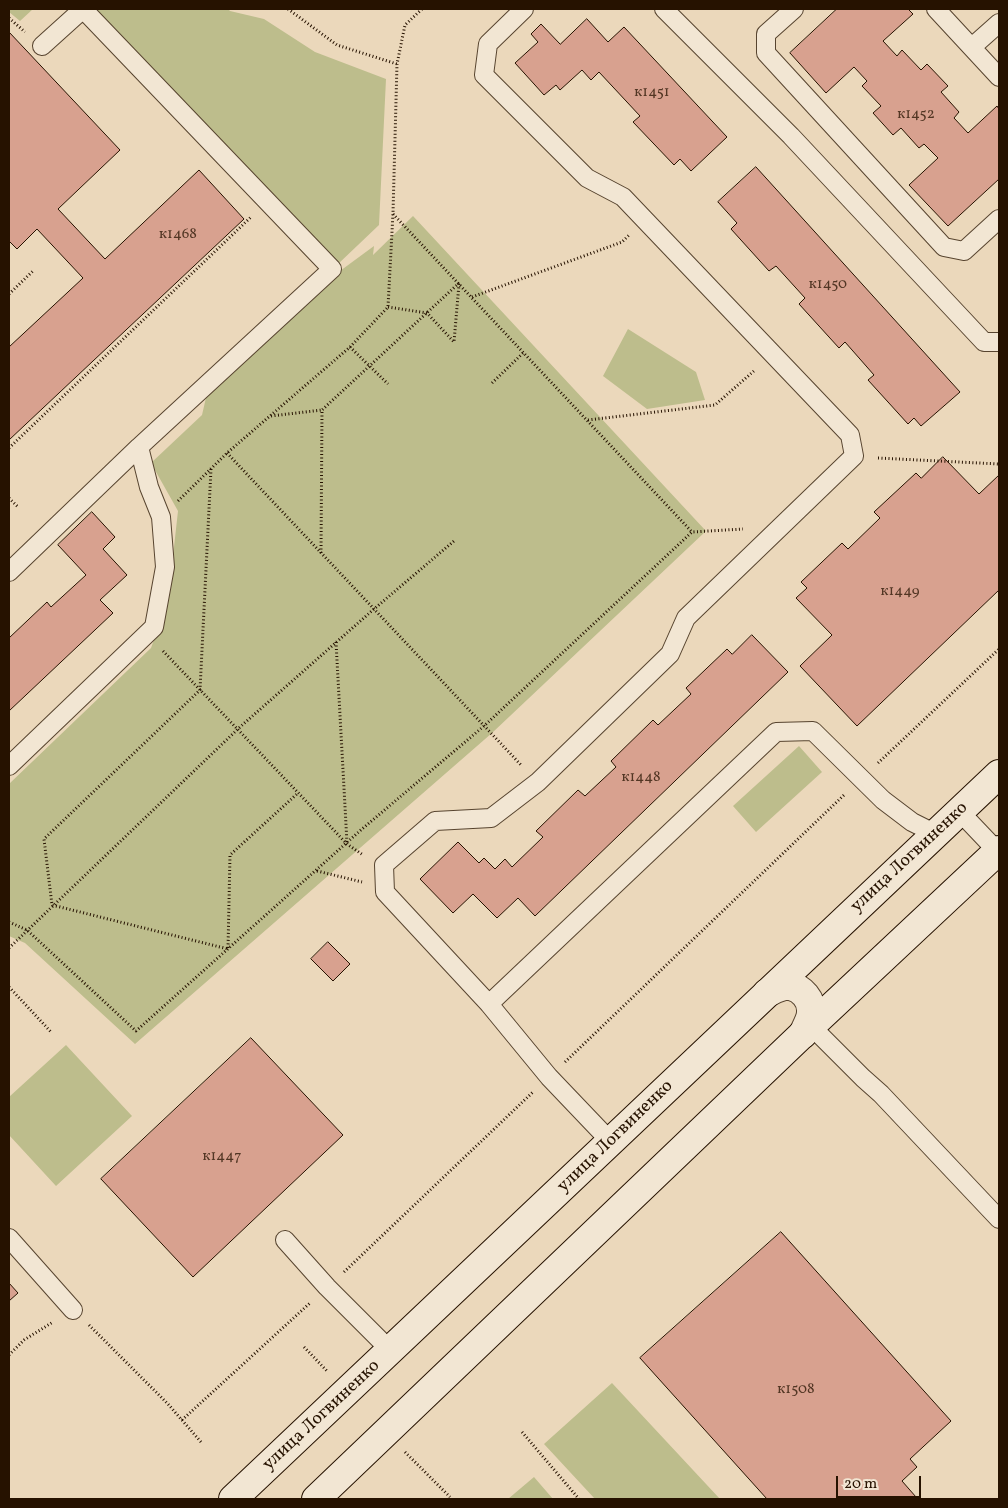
<!DOCTYPE html>
<html>
<head>
<meta charset="utf-8">
<style>
  body { margin:0 }
  #map { position:relative; width:1008px; height:1508px; overflow:hidden; background:#ebd8bb; font-family:Vollkorn,serif }
  canvas { display:block }
  .frame { position:absolute; inset:0; border:10px solid #261200; pointer-events:none }
  .scale { position:absolute; left:836px; top:1476px; width:85px; height:22px; box-sizing:border-box; border:2px solid #261200; border-top:0; padding-left:6px; font-size:15px; line-height:18px; white-space:nowrap; color:#261200; -webkit-text-stroke:4px #f2e6d3; paint-order:stroke }
</style>
</head>
<body>
<div id="map">
<canvas width="1008" height="1508"></canvas>
<div class="frame"></div>
<div class="scale">20 m</div>
</div>
<script>
const context = document.querySelector('canvas').getContext('2d');
context.lineJoin = 'round';
function paint(path, color) { context.fillStyle = color; context.fill(path, 'evenodd'); }
function stroke(path, color, width, dash) { context.strokeStyle = color; context.lineWidth = width; context.lineCap = dash ? 'butt' : 'round'; context.setLineDash(dash || []); context.stroke(path); }
function label(font, color, halo, rows, align = 'center') {
  context.font = font + ' Vollkorn,serif'; context.lineWidth = 4; context.setLineDash([]); context.textBaseline = 'middle'; context.strokeStyle = halo; context.fillStyle = color; for (const [text, x, y, turn = 0] of rows) {
    context.save(); context.translate(x, y); context.rotate((+turn || 0) * Math.PI / 180); context.textAlign = isNaN(turn) ? turn : align; if (halo) context.strokeText(text, 0, 0); context.fillText(text, 0, 0); context.restore();
  }
}
const green = new Path2D(`
  M 9,9 L 33,9 L 20,21 L 9,12 Z
  M 93,9 L 228,9 L 230,11 L 264,19 L 315,52 L 386,79 L 379,225 L 337,265 Z
  M 413,216 L 706,531 L 492,733 L 135,1044 L 25,943 L 9,936 L 9,784 L 151,648 L 168,601 L 178,511 L 151,463 L 202,415 L 208,389 L 245,354 L 340,271 L 374,246 L 373,255 Z
  M 628,329 L 696,372 L 705,400 L 647,409 L 603,376 Z
  M 799,746 L 822,772 L 756,832 L 733,806 Z
  M 66,1045 L 132,1116 L 56,1186 L 9,1135 L 9,1097 Z
  M 612,1383 L 720,1499 L 595,1499 L 544,1444 Z
  M 534,1477 L 553,1499 L 508,1499 Z`);
const building = new Path2D(`
  M 837,9 L 908,9 L 913,14 L 883,41 L 897,56 L 902,50 L 921,70 L 927,64 L 948,86 L 941,92 L 959,112 L 954,118 L 968,133 L 997,106 L 999,109 L 999,179 L 948,226 L 909,185 L 938,158 L 924,144 L 919,148 L 901,128 L 893,135 L 873,113 L 881,106 L 862,86 L 867,81 L 854,67 L 826,93 L 790,53 Z
  M 587,19 L 608,42 L 624,27 L 727,137 L 691,171 L 680,159 L 674,165 L 633,122 L 640,116 L 599,72 L 591,80 L 582,70 L 560,90 L 556,85 L 544,95 L 515,63 L 538,42 L 531,34 L 541,24 L 560,44 Z
  M 9,32 L 120,150 L 58,209 L 105,259 L 199,170 L 244,219 L 9,440 L 9,347 L 83,278 L 37,229 L 17,249 L 9,241 Z
  M 756,167 L 960,392 L 921,426 L 914,418 L 908,424 L 868,380 L 874,375 L 845,342 L 839,348 L 799,304 L 805,298 L 776,266 L 769,271 L 731,229 L 737,223 L 718,202 Z
  M 943,457 L 979,494 L 999,475 L 999,590 L 857,726 L 800,666 L 832,635 L 796,598 L 807,588 L 801,582 L 842,543 L 848,549 L 880,518 L 874,512 L 916,473 L 921,478 Z
  M 92,512 L 115,537 L 103,549 L 127,575 L 100,600 L 113,613 L 9,711 L 9,638 L 47,602 L 51,607 L 86,575 L 58,545 Z
  M 752,635 L 788,672 L 535,916 L 518,898 L 497,918 L 473,894 L 453,913 L 420,879 L 458,842 L 479,863 L 484,858 L 495,869 L 505,859 L 512,867 L 543,837 L 536,831 L 578,790 L 585,796 L 616,767 L 611,761 L 653,720 L 658,725 L 691,694 L 686,688 L 727,649 L 732,654 Z
  M 328,942 L 350,964 L 333,981 L 311,959 Z
  M 251,1038 L 343,1135 L 193,1277 L 101,1179 Z
  M 781,1232 L 951,1421 L 910,1459 L 917,1467 L 902,1481 L 916,1497 L 914,1499 L 767,1499 L 640,1358 Z
  M 9,1283 L 18,1293 L 9,1301 Z`);
const path = new Path2D(`
  M 288,9 L 337,45 L 397,64
  M 9,18 L 25,32
  M 393,214 L 692,532
  M 9,294 L 34,270
  M 472,297 L 622,242 L 629,235
  M 388,307 L 427,313 L 454,342 L 459,284
  M 350,347 L 388,384
  M 492,383 L 523,353
  M 271,416 L 322,410
  M 588,420 L 715,405 L 755,370
  M 9,448 L 251,217
  M 227,453 L 522,766
  M 878,458 L 999,464
  M 211,469 L 200,690 L 44,839 L 52,905 L 228,949 L 230,855 L 298,793
  M 9,498 L 18,507
  M 178,501 L 227,453 L 350,347 L 388,307 L 393,213 L 397,64 L 405,25 L 422,9
  M 321,553 L 322,410 L 459,283
  M 336,642 L 347,843
  M 163,651 L 347,844 L 363,855
  M 878,763 L 999,649
  M 317,871 L 362,882
  M 9,922 L 27,930 L 136,1031 L 362,829 L 484,726 L 692,532 L 743,529
  M 9,948 L 240,727 L 374,609 L 454,541
  M 9,987 L 52,1033
  M 565,1062 L 844,795
  M 344,1272 L 533,1092
  M 89,1325 L 168,1404 L 201,1442
  M 304,1347 L 328,1372
  M 9,1355 L 24,1340 L 53,1322
  M 182,1420 L 310,1303
  M 522,1432 L 579,1499
  M 405,1452 L 450,1497`);
const lane = new Path2D(`
  M 83,9 L 332,269 L 139,447
  M 524,9 L 488,44 L 484,75 L 587,178 L 623,197 L 850,435 L 854,456 L 686,618 L 670,654 L 538,782 L 491,818 L 435,821 L 384,865 L 385,892 L 489,1004 L 549,1077 L 611,1142
  M 664,9 L 791,136 L 984,342 L 999,342
  M 794,9 L 766,34 L 766,53 L 944,247 L 964,251 L 999,219
  M 936,9 L 999,77
  M 42,46 L 83,9
  M 972,47 L 999,23
  M 9,572 L 139,447 L 149,487 L 161,517 L 165,567 L 154,627 L 9,766
  M 960,812 L 999,853
  M 489,1004 L 776,732 L 813,731 L 883,800 L 912,822 L 936,834
  M 811,1026 L 863,1078 L 881,1094 L 999,1219
  M 9,1238 L 73,1310
  M 285,1240 L 327,1287 L 391,1351`);
const street = new Path2D(`
  M 767,993 C 774,990 782,985 790,986 C 802,988 812,1000 811,1012 C 811,1019 806,1027 803,1034`);
const secondary = new Path2D(`
  M 233,1499 L 999,774
  M 316,1499 L 811,1026 L 999,850`);
const numberNames = [
  ["к1451",652,93],
  ["к1452",916,115],
  ["к1468",178,235],
  ["к1450",828,285],
  ["к1449",900,592],
  ["к1448",641,778],
  ["к1447",222,1157],
  ["к1508",796,1390]
];
const streetNames = [
  ["улица Логвиненко",910,858,-43],
  ["улица Логвиненко",616,1137,-44],
  ["улица Логвиненко",322,1416,-43]
];
paint(green, '#bdbd8c');
paint(building, '#d8a18f');
stroke(building, '#261200', 1);
stroke(lane, '#57442f', 20);
stroke(street, '#57442f', 30);
stroke(secondary, '#261200', 30);
stroke(path, '#261200', 3, [1, 2.5]);
stroke(lane, '#f2e6d3', 18);
stroke(street, '#f2e6d3', 28);
stroke(secondary, '#f2e6d3', 28);
label('15px', '#523624', null, numberNames);
label('18px', '#261200', '#f2e6d3', streetNames);
</script>
</body>
</html>
